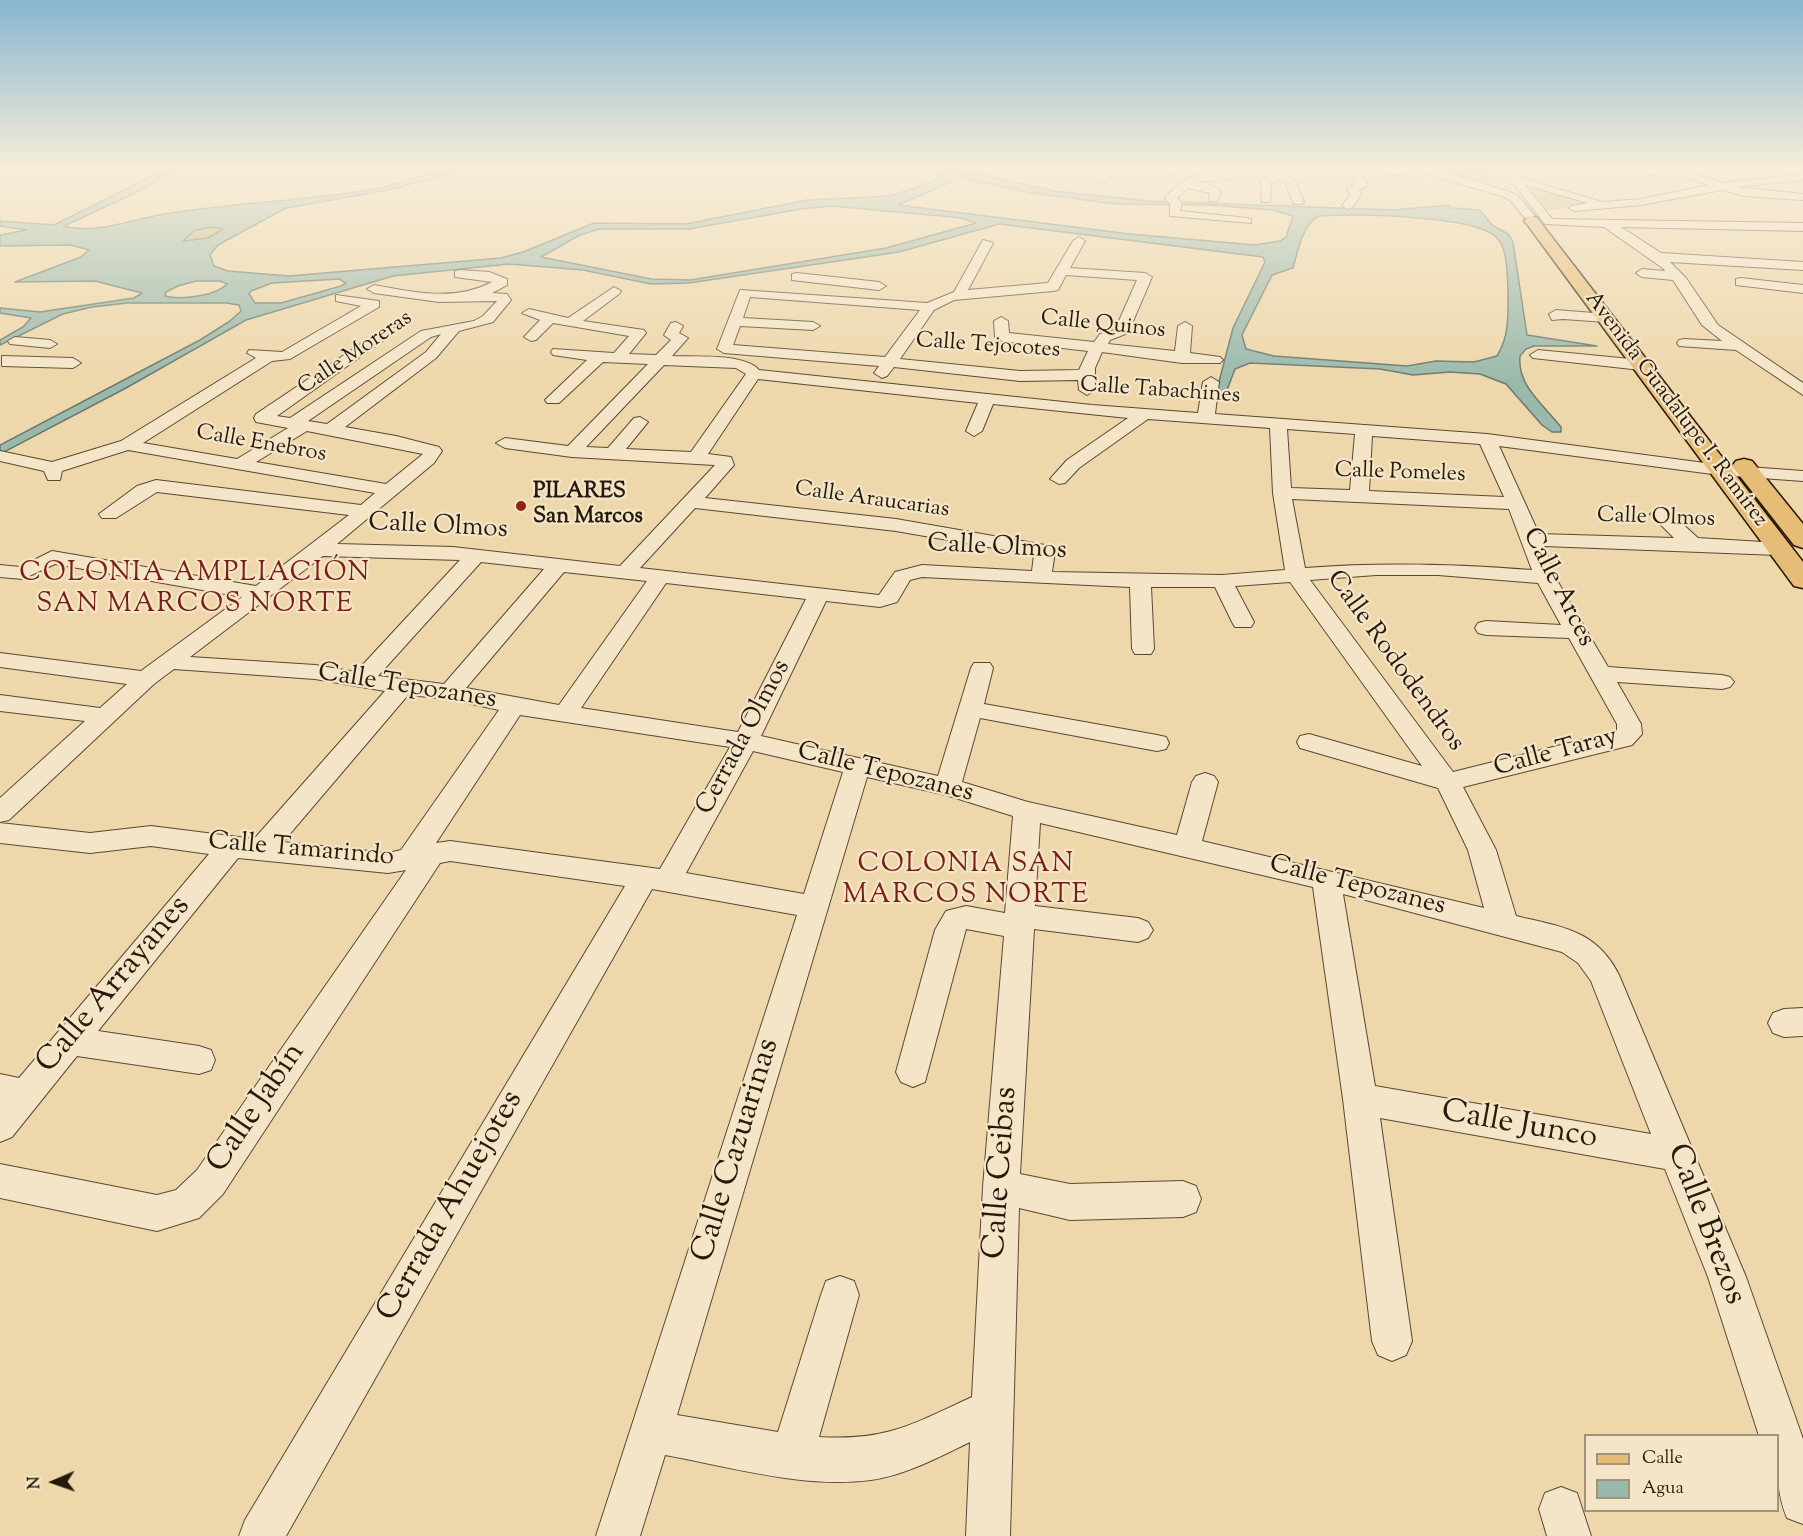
<!DOCTYPE html>
<html>
<head>
<meta charset="utf-8">
<style>
  body { margin:0 }
  #map { position:relative; width:1803px; height:1536px; overflow:hidden; background:#eed7ab; font-family:"Sorts Mill Goudy",serif }
  canvas { display:block }
  .legend { position:absolute; left:1584px; top:1434px; width:195px; height:78px; box-sizing:border-box; background:#f4e5c8; border:2px solid #a2947c; margin:0; padding:8px 10px; list-style:none; font-size:18px; color:#271a0b }
  .legend li { display:flex; align-items:center; gap:12px; height:30px }
  .legend b { width:30px; border:2px solid #a2947c }
  .north { position:absolute; left:24px; top:1452px; width:60px; height:60px; -webkit-text-stroke:4px #f4e5c8; paint-order:stroke; rotate:268deg; font-size:16px; font-weight:700; line-height:24px; text-align:center; color:#271a0b }
  .north::after { content:''; display:block; margin:auto; width:21px; height:27px; background:#271a0b; clip-path:polygon(50% 0,100% 100%,50% 72%,0 100%) }
</style>
</head>
<body>
<div id="map">
<canvas width="1803" height="1536"></canvas>
<ul class="legend">
<li><b style="height:8px;background:#e7bc76"></b>Calle</li>
<li><b style="height:16px;background:#99b9ac"></b>Agua</li>
</ul>
<div class="north">N</div>
</div>
<script>
const context = document.querySelector('canvas').getContext('2d');
context.lineJoin = 'round';
function paint(path, color) { context.fillStyle = color; context.fill(path, 'evenodd'); }
function stroke(path, color, width, dash) { context.strokeStyle = color; context.lineWidth = width; context.lineCap = dash ? 'butt' : 'round'; context.setLineDash(dash || []); context.stroke(path); }
function label(font, color, halo, rows, align = 'center') {
  context.font = font + ' "Sorts Mill Goudy",serif'; context.lineWidth = 4.5; context.setLineDash([]); context.textBaseline = 'middle'; context.strokeStyle = halo; context.fillStyle = color; for (const [text, x, y, turn = 0] of rows) {
    context.save(); context.translate(x, y); context.rotate((+turn || 0) * Math.PI / 180); context.textAlign = isNaN(turn) ? turn : align; if (halo) context.strokeText(text, 0, 0); context.fillText(text, 0, 0); context.restore();
  }
}
const green = new Path2D(`
  M 1425,167 L 1486,167 L 1497,182 L 1489,183 Z
  M 1529,186 L 1589,200 L 1576,207 L 1545,210 Z
  M 214,226 L 223,229 L 208,238 L 183,241 L 194,231 Z`);
const water = new Path2D(`
  M 170,167 L 181,167 L 135,193 L 64,226 C 94,235 134,219 164,214 C 232,203 301,201 369,190 C 405,184 439,167 476,167 L 388,190 L 286,208 L 218,245 L 210,255 L 214,266 L 228,271 L 289,276 L 501,258 L 523,252 L 594,223 L 686,224 L 807,200 L 891,196 L 942,178 L 933,171 L 912,167 L 945,167 L 1055,191 L 1148,201 L 1393,210 L 1449,205 L 1451,208 L 1480,210 L 1492,225 L 1508,234 L 1513,242 L 1527,335 L 1597,346 L 1534,346 L 1526,349 L 1520,356 C 1517,386 1544,405 1561,427 L 1561,432 L 1552,432 L 1542,425 L 1506,384 L 1480,374 L 1450,372 L 1413,375 L 1380,369 L 1250,363 L 1235,369 L 1224,398 L 1219,400 L 1215,397 L 1233,328 L 1265,262 L 1263,257 L 999,224 L 899,252 L 689,283 L 651,284 L 583,270 L 509,264 L 393,276 L 246,320 L 126,388 L 0,454 L 0,445 L 200,340 L 230,321 L 241,311 L 239,305 L 226,303 L 127,303 L 92,307 L 63,314 L 0,345 L 0,340 L 23,327 L 31,318 L 0,313 L 0,308 L 40,312 L 134,298 L 142,293 L 95,281 L 15,282 L 81,257 L 89,250 L 71,245 L 0,246 L 0,235 L 27,230 L 0,226 L 0,221 L 54,225 ZM 960,178 L 1032,193 L 1116,204 L 1209,205 L 1273,210 L 1293,216 L 1286,237 L 1280,241 L 1255,245 L 1130,234 L 898,205 ZM 832,206 L 962,218 L 976,223 L 886,248 L 690,280 L 651,279 L 541,257 L 580,235 L 599,229 L 689,229 L 801,209 ZM 1320,216 C 1353,214 1474,215 1496,237 C 1508,248 1507,274 1508,289 C 1508,313 1510,335 1497,356 L 1474,362 L 1436,361 L 1407,366 L 1274,356 L 1246,349 L 1242,335 L 1272,275 L 1293,268 C 1297,254 1303,221 1320,216 ZM 210,227 L 223,229 L 208,238 L 183,241 L 194,231 ZM 339,279 L 346,283 L 341,286 L 281,303 L 255,303 L 249,294 L 251,291 L 272,283 ZM 196,281 L 220,281 L 227,284 C 216,296 181,300 165,296 L 166,292 L 178,286 Z`);
const minor = new Path2D(`
  M 1106,167 L 1116,167 L 1107,181 L 1099,181 L 1098,179 Z
  M 1169,167 L 1179,167 L 1176,174 L 1172,175 L 1167,172 Z
  M 1224,167 L 1234,167 L 1234,178 L 1195,182 C 1206,183 1214,184 1221,192 L 1217,201 L 1209,201 L 1210,193 L 1188,188 L 1177,198 L 1182,203 L 1180,211 L 1247,218 L 1251,219 L 1251,223 L 1170,216 L 1170,204 L 1165,198 C 1185,174 1196,174 1224,173 Z
  M 1273,167 L 1283,167 L 1285,173 L 1295,181 L 1304,202 L 1302,204 L 1294,204 L 1285,183 L 1279,179 L 1271,183 L 1270,202 L 1262,202 L 1261,181 L 1274,174 Z
  M 1331,167 L 1427,167 L 1510,192 L 1518,196 L 1535,216 L 1525,218 L 1510,200 L 1502,196 L 1422,173 L 1398,175 L 1360,172 L 1368,186 L 1359,190 L 1361,195 L 1352,208 L 1348,209 L 1342,206 L 1350,195 L 1347,188 L 1356,184 L 1349,171 Z
  M 1500,167 L 1511,167 L 1518,177 L 1603,202 L 1641,199 L 1709,185 L 1680,176 L 1650,175 L 1627,167 L 1681,170 L 1723,183 L 1803,174 L 1803,180 L 1736,187 L 1803,194 L 1803,200 L 1744,196 L 1722,190 L 1641,205 L 1575,211 L 1569,208 L 1571,206 L 1588,203 L 1525,185 L 1552,219 L 1803,223 L 1803,231 L 1621,227 L 1661,253 L 1803,262 L 1803,270 L 1670,262 L 1686,278 L 1718,325 L 1803,383 L 1803,395 L 1736,350 L 1679,346 L 1677,343 L 1679,340 L 1684,339 L 1722,341 L 1702,325 L 1673,280 L 1642,277 L 1636,273 L 1642,269 L 1665,271 L 1664,269 L 1604,227 L 1545,224 Z
  M 1079,237 L 1085,241 L 1070,268 L 1145,273 L 1152,277 L 1128,333 L 1110,340 L 1108,344 L 1175,351 L 1178,326 L 1185,322 L 1192,326 L 1190,353 L 1220,357 L 1223,360 L 1220,363 L 1182,363 L 1102,352 L 1095,368 L 1095,390 L 1087,395 L 1079,390 L 1078,380 L 1020,381 L 894,367 L 887,376 L 882,378 L 874,373 L 879,366 L 724,353 L 717,349 L 740,290 L 927,303 L 954,292 L 983,240 L 993,243 L 968,290 L 1048,283 L 1073,241 ZM 1066,275 L 1137,280 L 1115,330 L 1100,334 L 1094,342 L 1009,333 L 1008,321 L 1001,317 L 994,321 L 995,337 L 1002,341 L 1088,351 L 1079,370 L 1020,371 L 900,359 L 934,310 L 954,300 L 1053,291 L 1058,290 ZM 750,297 L 920,310 L 885,357 L 733,345 L 740,326 L 813,330 L 820,326 L 813,322 L 743,318 Z
  M 460,270 L 489,272 L 507,279 L 507,285 L 492,293 L 507,294 L 511,300 L 493,322 L 459,331 L 436,358 L 345,427 L 396,436 L 439,447 L 442,451 L 434,463 L 337,544 L 453,547 L 620,566 L 715,465 L 572,457 L 505,448 L 496,443 L 505,438 L 568,446 L 648,364 L 603,362 L 559,403 L 547,403 L 545,400 L 587,360 L 553,355 L 551,352 L 553,349 L 614,353 L 629,336 L 553,323 L 536,340 L 531,341 L 524,337 L 540,320 L 522,313 L 529,309 L 568,318 L 614,287 L 621,291 L 619,294 L 583,321 L 644,330 L 646,333 L 629,354 L 656,355 L 671,340 L 664,335 L 671,323 L 676,322 L 683,326 L 679,333 L 688,338 L 672,356 C 693,357 745,353 759,370 L 1092,405 L 1198,413 L 1203,382 L 1211,377 L 1219,382 L 1215,414 L 1487,434 L 1720,465 L 1803,471 L 1803,481 L 1720,475 L 1499,446 L 1539,534 L 1674,538 L 1650,514 L 1660,508 L 1667,510 L 1698,538 L 1778,543 L 1785,545 L 1788,549 L 1785,553 L 1778,555 L 1544,546 L 1555,577 L 1608,667 L 1722,675 L 1730,677 L 1734,682 L 1730,687 L 1722,689 L 1617,682 L 1641,724 L 1642,734 L 1632,745 L 1463,787 L 1496,850 L 1516,916 C 1561,927 1596,929 1619,975 L 1746,1277 L 1803,1439 L 1803,1524 L 1787,1518 C 1775,1489 1778,1466 1778,1436 L 1759,1436 L 1708,1277 L 1665,1169 L 1380,1118 L 1412,1341 L 1406,1355 L 1392,1361 L 1378,1355 L 1372,1341 L 1343,1099 L 1313,887 L 1040,823 L 1035,906 L 1138,918 L 1148,922 L 1153,930 L 1148,938 L 1138,942 L 1034,929 L 1020,1174 L 1070,1184 L 1183,1181 L 1196,1186 L 1201,1199 L 1196,1212 L 1183,1217 L 1070,1220 L 1019,1208 L 1010,1536 L 966,1536 L 970,1442 C 939,1457 906,1475 871,1480 C 804,1489 731,1467 665,1455 L 640,1536 L 596,1536 L 797,915 L 652,889 L 286,1536 L 239,1536 L 245,1520 L 625,886 L 450,861 L 440,863 L 223,1194 L 199,1218 L 157,1231 L 0,1198 L 0,1164 L 157,1195 L 176,1190 L 197,1170 L 406,870 L 388,873 L 238,858 L 98,1031 L 199,1046 L 211,1050 L 215,1060 L 211,1070 L 199,1074 L 77,1056 L 12,1137 L 0,1142 L 0,1074 L 19,1078 L 209,854 L 151,846 L 90,853 L 0,843 L 0,823 L 90,833 L 151,826 L 254,839 L 385,691 L 315,679 L 174,669 L 154,684 L 9,820 L 0,822 L 0,798 L 85,721 L 0,711 L 0,695 L 100,708 L 127,684 L 0,667 L 0,653 L 141,671 L 242,597 L 55,564 L 23,579 L 0,577 L 0,565 L 20,567 L 52,551 L 256,586 L 349,515 L 157,492 L 116,518 L 102,518 L 99,514 L 137,486 L 156,480 L 361,505 L 375,493 L 128,450 L 62,471 L 60,480 L 48,480 L 44,471 L 0,461 L 0,451 L 52,462 L 121,441 L 256,358 L 247,353 L 249,350 L 282,352 L 361,306 L 336,301 L 336,295 L 379,301 L 379,307 L 290,359 L 272,361 L 143,443 L 237,459 L 288,428 L 256,422 L 254,418 L 256,414 L 386,327 L 391,326 L 398,330 L 277,416 L 290,418 L 421,331 L 474,321 L 483,316 L 497,301 L 439,302 L 374,293 L 367,289 L 374,285 C 413,292 455,302 492,282 L 455,277 L 455,271 ZM 441,334 L 426,352 L 327,424 L 308,421 L 431,337 ZM 664,365 L 736,368 L 746,374 L 691,452 L 626,449 L 648,422 L 640,417 L 634,418 L 608,448 L 586,447 ZM 758,379 L 978,403 L 966,431 L 974,436 L 982,431 L 993,404 L 1128,418 L 1067,460 L 1050,479 L 1059,484 L 1065,483 L 1079,468 L 1148,419 L 1270,428 L 1273,493 L 1285,570 L 1222,575 L 1052,572 L 1055,551 L 1052,547 L 1045,545 L 896,519 L 705,498 L 734,465 L 731,457 L 708,454 ZM 1287,429 L 1355,434 L 1350,490 L 1291,488 ZM 307,431 L 423,454 L 386,484 L 256,462 ZM 1372,436 L 1480,444 L 1504,497 L 1369,491 ZM 1292,499 L 1509,509 L 1532,570 C 1454,564 1383,562 1305,568 ZM 695,508 L 896,531 L 1034,555 L 1032,571 L 922,565 L 895,572 L 879,595 L 640,568 ZM 323,556 L 460,560 L 356,672 L 315,665 L 190,657 ZM 481,562 L 544,569 L 444,684 L 378,676 ZM 564,572 L 647,581 L 559,705 L 466,688 ZM 1376,575 L 1438,575 L 1538,583 L 1561,625 L 1486,621 L 1478,623 L 1475,628 L 1478,633 L 1486,635 L 1569,638 L 1617,724 L 1617,731 L 1453,772 L 1310,580 ZM 922,577 L 1130,587 L 1132,649 L 1135,654 L 1151,654 L 1154,649 L 1151,587 L 1215,587 L 1232,622 L 1235,627 L 1251,627 L 1254,622 L 1235,586 L 1290,582 L 1422,766 L 1309,734 L 1300,736 L 1297,742 L 1300,748 L 1438,788 L 1468,850 L 1484,908 L 1202,841 L 1218,782 L 1214,776 L 1205,773 L 1196,776 L 1192,782 L 1177,835 L 1028,802 L 962,782 L 980,718 L 1157,751 L 1166,749 L 1169,743 L 1166,737 L 1157,735 L 984,704 L 993,668 L 990,663 L 974,663 L 971,668 L 938,776 L 761,736 L 826,601 L 880,607 L 897,602 L 910,580 ZM 666,583 L 806,599 L 738,732 L 581,708 ZM 408,695 L 450,699 L 499,710 L 401,850 L 388,853 L 283,842 ZM 520,715 L 730,747 L 660,869 L 450,841 L 436,843 ZM 753,751 L 843,772 L 804,894 L 686,873 ZM 867,777 L 946,795 L 1013,816 L 1005,913 L 966,906 L 946,911 L 935,930 L 896,1072 L 901,1082 L 913,1087 L 925,1082 L 966,929 L 1004,936 L 983,1187 L 972,1397 C 913,1424 887,1441 819,1437 L 859,1295 L 854,1281 L 840,1276 L 826,1281 L 821,1295 L 778,1432 L 677,1415 ZM 1343,894 L 1562,952 L 1578,963 L 1591,981 L 1651,1134 L 1375,1086 Z
  M 797,273 L 879,282 L 886,286 L 879,290 L 792,280 L 792,274 Z
  M 1741,278 L 1803,285 L 1803,293 L 1736,285 L 1736,279 Z
  M 1556,310 L 1606,314 L 1613,318 L 1606,322 L 1563,319 L 1552,320 L 1549,314 Z
  M 15,337 L 50,340 L 57,344 L 50,348 L 10,344 L 8,341 Z
  M 1538,350 L 1641,360 L 1649,365 L 1641,370 L 1533,358 L 1530,355 Z
  M 2,356 L 73,358 L 81,363 L 73,368 L 2,366 Z
  M 1803,1008 L 1803,1036 L 1784,1037 L 1773,1033 L 1768,1023 L 1773,1013 L 1784,1009 Z
  M 1561,1487 L 1577,1493 L 1591,1536 L 1547,1536 L 1539,1509 L 1545,1493 Z`);
const major = new Path2D(`
  M 1532,216 L 1537,218 L 1803,562 L 1803,588 L 1794,586 L 1527,224 L 1524,221 L 1527,218 Z
  M 1744,459 L 1752,461 L 1803,524 L 1803,548 L 1794,545 L 1732,466 L 1736,461 Z`);
const markers = [
  [521,506,6,"#8f2418"]
];
const farStreetnames = [
  ["Calle Quinos",1103,326,6],
  ["Calle Tejocotes",988,347,4],
  ["Calle Moreras",356,354,-34],
  ["Calle Tabachines",1160,392,4],
  ["Avenida Guadalupe I. Ramírez",1675,410,53],
  ["Calle Enebros",261,445,10],
  ["Calle Pomeles",1400,474,2],
  ["Calle Araucarias",872,501,8],
  ["Calle Olmos",1656,519,2]
];
const farPoinames = [
  ["PILARES",533,493],
  ["San Marcos",533,518]
];
const streetNames = [
  ["Calle Olmos",438,528,3],
  ["Calle Olmos",997,549,3],
  ["Calle Arces",1557,588,63],
  ["Calle Rododendros",1394,662,54],
  ["Calle Tepozanes",407,688,9],
  ["Cerrada Olmos",745,738,-62],
  ["Calle Taray",1556,754,-15],
  ["Calle Tepozanes",885,774,14],
  ["Calle Tamarindo",301,851,5],
  ["Calle Tepozanes",1357,887,14]
];
const neighbourhoodNames = [
  ["COLONIA AMPLIACIÓN",195,575],
  ["SAN MARCOS NORTE",195,606],
  ["COLONIA SAN",966,866],
  ["MARCOS NORTE",966,897]
];
const nearStreetnames = [
  ["Calle Arrayanes",115,986,-50],
  ["Calle Jabín",258,1109,-56],
  ["Calle Junco",1519,1127,10],
  ["Calle Cazuarinas",738,1151,-73],
  ["Calle Ceibas",1003,1173,-86],
  ["Cerrada Ahuejotes",452,1207,-60],
  ["Calle Brezos",1704,1225,69]
];
paint(green, '#c1bc83');
paint(water, '#99b9ac');
stroke(water, '#6b796c', 1.5);
stroke(minor, '#594933', 2);
stroke(major, '#271a0b', 3);
paint(minor, '#f4e5c8');
paint(major, '#e7bc76');
const sky = context.createLinearGradient(0, 0, 0, 382);
sky.addColorStop(0, '#88b6d0');
sky.addColorStop(0.44, '#f7edd9');
sky.addColorStop(1, '#f7edd900');
context.fillStyle = sky;
context.fillRect(0, 0, 1803, 382);
for (const [x, y, r, color] of markers) { const dot = new Path2D(); dot.arc(x, y, r, 0, 2 * Math.PI); context.fillStyle = color; context.fill(dot); stroke(dot, '#f4e5c8', 2); }
label('22px', '#271a0b', '#f4e5c8', farStreetnames);
label('bold 22px', '#271a0b', '#f4e5c8', farPoinames, 'left');
label('26px', '#271a0b', '#f4e5c8', streetNames);
context.letterSpacing = '1.5px';
label('27px', '#7a1f14', '#f4e5c8', neighbourhoodNames);
context.letterSpacing = '0px';
label('32px', '#271a0b', '#f4e5c8', nearStreetnames);
</script>
</body>
</html>
